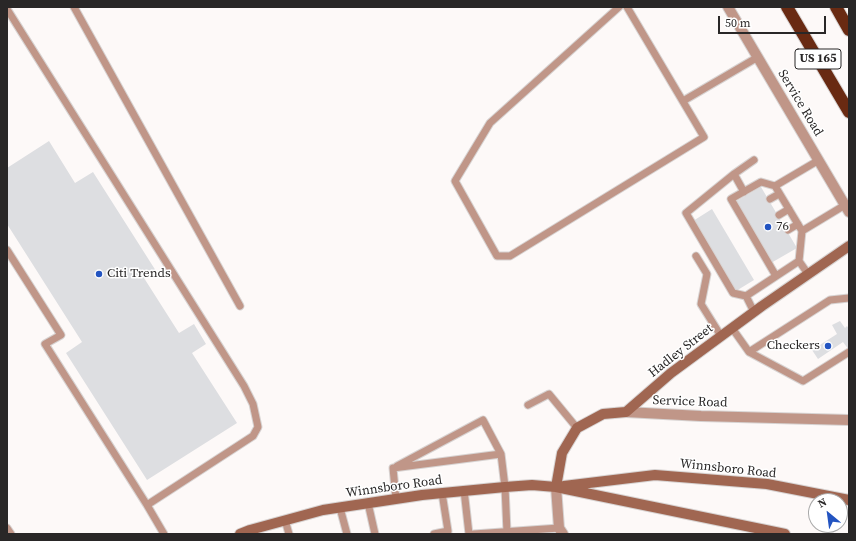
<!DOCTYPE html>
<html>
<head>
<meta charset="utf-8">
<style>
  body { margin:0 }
  #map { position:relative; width:856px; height:541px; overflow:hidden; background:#fdf9f8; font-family:"Source Serif 4",serif }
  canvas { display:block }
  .frame { position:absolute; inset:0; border:8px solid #292727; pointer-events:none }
  .north { position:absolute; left:808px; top:493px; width:40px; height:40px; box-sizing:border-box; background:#fff; border:1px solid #a9a9a9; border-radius:50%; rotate:331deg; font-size:11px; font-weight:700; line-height:16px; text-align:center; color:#292727 }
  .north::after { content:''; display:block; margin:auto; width:14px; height:18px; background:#2354c1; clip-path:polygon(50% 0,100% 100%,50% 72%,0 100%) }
  .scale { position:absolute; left:718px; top:16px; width:108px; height:18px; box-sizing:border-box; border:2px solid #292727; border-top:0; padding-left:5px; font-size:12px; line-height:14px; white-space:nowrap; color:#292727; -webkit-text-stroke:3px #fff; paint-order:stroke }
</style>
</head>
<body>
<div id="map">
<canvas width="856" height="541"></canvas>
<div class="frame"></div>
<div class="north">N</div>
<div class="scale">50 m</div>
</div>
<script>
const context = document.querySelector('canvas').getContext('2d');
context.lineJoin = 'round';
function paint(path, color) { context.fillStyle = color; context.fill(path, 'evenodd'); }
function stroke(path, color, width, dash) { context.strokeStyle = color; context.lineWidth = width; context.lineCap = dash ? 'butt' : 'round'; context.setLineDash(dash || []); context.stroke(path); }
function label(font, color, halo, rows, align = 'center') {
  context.font = font + ' "Source Serif 4",serif'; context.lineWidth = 3; context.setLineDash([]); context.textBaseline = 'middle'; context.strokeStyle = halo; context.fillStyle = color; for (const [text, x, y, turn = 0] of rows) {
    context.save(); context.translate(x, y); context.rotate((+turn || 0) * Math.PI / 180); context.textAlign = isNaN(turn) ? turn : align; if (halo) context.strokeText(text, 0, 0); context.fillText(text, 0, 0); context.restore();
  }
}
const building = new Path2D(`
  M 49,141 L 75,183 L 93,172 L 156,271 L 144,278 L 179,333 L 194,324 L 206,344 L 192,353 L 237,423 L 147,480 L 66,353 L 82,342 L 7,224 L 7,168 Z
  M 761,187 L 797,248 L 771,263 L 735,202 Z
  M 712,209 L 754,280 L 736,291 L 693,221 Z
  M 840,321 L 845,328 L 847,326 L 849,329 L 849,350 L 843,342 L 818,359 L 812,350 L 837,334 L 832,325 Z`);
const lane = new Path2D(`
  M 74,7 L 240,306
  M 619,7 L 490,123 L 455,181 L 497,256 L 510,256 L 704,137 L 627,7
  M 7,9 L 244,386 L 253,404 L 258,427 L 253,436 L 147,505 L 164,534
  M 683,101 L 758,57
  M 819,160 L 775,186 L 802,231 L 845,205
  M 734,174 L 686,213 L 733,293 L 746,296
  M 775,186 L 761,182 L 731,199 L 776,276
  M 744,192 L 734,174 L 754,160
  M 770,199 L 779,194
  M 779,215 L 789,209
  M 788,230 L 798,224
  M 7,250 L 61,335 L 45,344 L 147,505
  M 696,256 L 707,274 L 701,304 L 721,336
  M 799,261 L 802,231
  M 754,312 L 746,296 L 799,261 L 808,274
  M 732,328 L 749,352 L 830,300 L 849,298
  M 749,352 L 803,381 L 849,352
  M 528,405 L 549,394 L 577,428
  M 397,466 L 483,420 L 501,454
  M 464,490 L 469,534
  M 396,499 L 393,468 L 501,454 L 505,487 L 507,532
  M 368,503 L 375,534
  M 340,508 L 347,534
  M 285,520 L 289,534
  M 7,528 L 11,534
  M 434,534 L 448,531 L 442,493
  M 474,534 L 559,528`);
const street = new Path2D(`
  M 728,7 L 849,212
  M 626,412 L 701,416 L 849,420
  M 556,487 L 559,528 L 563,534`);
const secondary = new Path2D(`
  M 564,486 L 655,475 L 767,484 L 849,500
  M 556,487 L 562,453 L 577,428 L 603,414 L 626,412 L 671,373 L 762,306 L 849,246
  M 240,534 L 250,530 L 323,510 L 422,495 L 505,487 L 532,485 L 556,487 L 785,534`);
const highway = new Path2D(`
  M 787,7 L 849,112
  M 836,7 L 849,30`);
const markers = [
  [768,227,4,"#2354c1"],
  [99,274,4,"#2354c1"],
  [828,346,4,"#2354c1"]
];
const shields = [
  [818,59,46]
];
const shieldNames = [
  ["US 165",818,59]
];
const streetNames = [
  ["Service Road",800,103,59],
  ["Hadley Street",681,351,-38],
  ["Service Road",690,402,2],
  ["Winnsboro Road",728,469,6],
  ["Winnsboro Road",394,487,-8]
];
const poiNames = [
  ["76",776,227],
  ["Citi Trends",107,274],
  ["Checkers",820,346,"right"]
];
paint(building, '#dddee1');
stroke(lane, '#d7d3d2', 9);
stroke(street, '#d7d3d2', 12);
stroke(secondary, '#d7d3d2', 12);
stroke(highway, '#d7d3d2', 14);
stroke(lane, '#c09688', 7);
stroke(street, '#c09688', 10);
stroke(secondary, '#a06651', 10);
stroke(highway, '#692a12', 12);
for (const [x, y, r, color] of markers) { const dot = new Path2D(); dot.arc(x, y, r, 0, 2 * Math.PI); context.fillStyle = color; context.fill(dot); stroke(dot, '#fff', 1.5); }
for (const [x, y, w] of shields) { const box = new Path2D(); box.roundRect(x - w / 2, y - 10, w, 20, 3); context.fillStyle = '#fff'; context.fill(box); stroke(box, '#292727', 1); }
label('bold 12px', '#292727', null, shieldNames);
label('13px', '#292727', '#fff', streetNames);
label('13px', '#292727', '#fff', poiNames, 'left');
</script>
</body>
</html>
